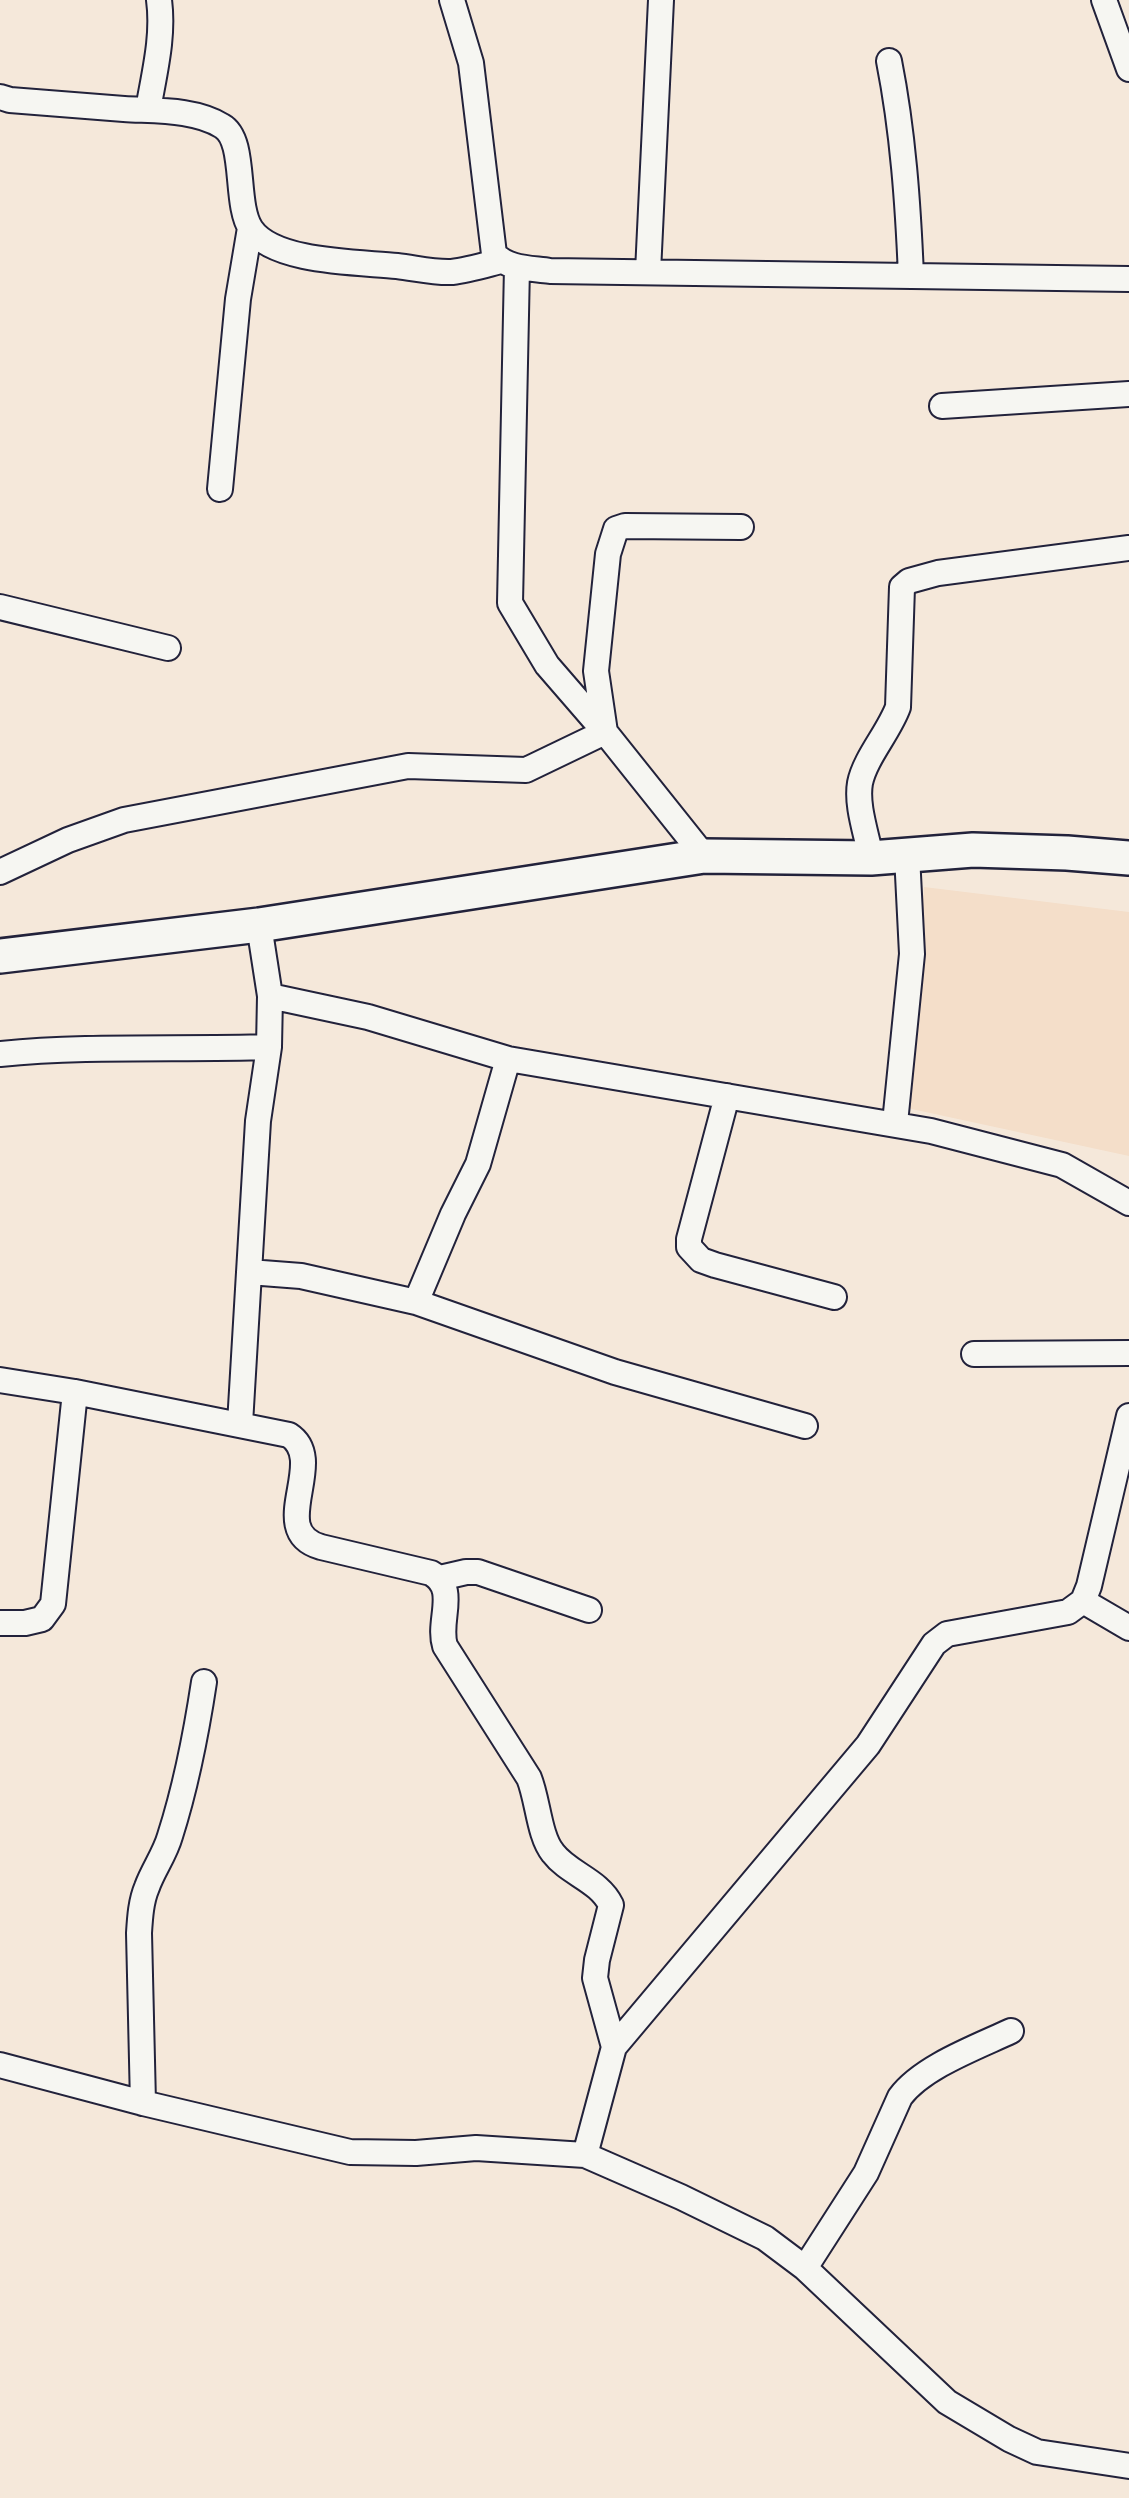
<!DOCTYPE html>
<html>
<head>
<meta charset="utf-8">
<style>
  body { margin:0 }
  canvas { display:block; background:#f5e8da }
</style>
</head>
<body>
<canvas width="1129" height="2498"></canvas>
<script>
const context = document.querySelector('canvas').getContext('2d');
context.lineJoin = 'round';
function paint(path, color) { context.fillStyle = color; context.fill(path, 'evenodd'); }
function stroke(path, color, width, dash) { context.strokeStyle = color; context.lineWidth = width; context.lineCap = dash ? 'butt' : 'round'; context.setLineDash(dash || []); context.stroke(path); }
const built = new Path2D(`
  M 924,887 L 1129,912 L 1129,1156 L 907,1108 Z`);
const minor = new Path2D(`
  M 452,0 L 471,63 L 494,254 C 508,269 530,268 550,271 L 1129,279
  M 1104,0 L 1129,69
  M 889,61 C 903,132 908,204 911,276
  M 0,97 L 10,100 C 48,103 86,106 124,109 C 155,111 195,109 222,126 C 247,140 234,204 251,229 C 274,263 359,262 397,266 C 415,268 434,273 452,272 C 468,270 485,265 501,261
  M 148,110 C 154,74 164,37 159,0
  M 517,267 L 510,603 L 547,665 L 605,732 L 704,856
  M 648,272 L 661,0
  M 942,406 L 1129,394
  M 220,489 L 238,299 L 250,228
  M 0,607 L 168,648
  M 871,858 C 867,835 856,806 860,783 C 865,758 889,732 898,707 L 902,587 L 909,581 L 938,573 L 1129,548
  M 0,872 L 68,840 L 124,820 L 408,766 L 526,770 L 605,732 L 596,671 L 608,554 L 616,529 L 625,526 L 741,527
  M 270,996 L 368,1017 L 508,1059 L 931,1131 L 1062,1165 L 1129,1203
  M 0,1054 C 89,1045 180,1050 269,1047
  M 727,1096 L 689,1239 L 689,1247 L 701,1260 L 715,1265 L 834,1297
  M 895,1123 L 912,954 L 907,855
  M 249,1272 L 301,1276 L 416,1302 L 453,1214 L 478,1164 L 508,1059
  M 416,1302 L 615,1372 L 805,1426
  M 974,1354 L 1129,1353
  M 0,1380 L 75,1392 L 289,1435 C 329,1461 265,1531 321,1547 L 431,1573 C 459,1589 437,1620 445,1646 L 529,1778 C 538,1800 539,1836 553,1853 C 569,1874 599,1880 611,1905 L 597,1960 L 595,1978 L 614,2047
  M 240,1424 L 258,1121 L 269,1047 L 270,996 L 259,925
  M 440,1578 L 466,1572 L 478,1572 L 589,1610
  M 1083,1601 L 1129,1628
  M 0,1623 L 25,1623 L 42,1619 L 53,1604 L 75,1392
  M 0,2065 L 143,2103 L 350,2152 L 416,2153 L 476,2148 L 585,2155 L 681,2197 L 765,2238 L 805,2268 L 947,2402 L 1009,2439 L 1037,2452 L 1129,2466
  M 143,2103 L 139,1933 C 140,1917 141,1901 147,1887 C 153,1870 165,1854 170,1836 C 186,1786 196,1735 204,1682
  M 585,2155 L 614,2047 L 868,1745 L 934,1644 L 947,1634 L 1068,1612 L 1083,1601 L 1089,1586 L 1129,1416
  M 805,2268 L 866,2173 L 900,2097 C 922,2067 977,2047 1011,2031`);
const primary = new Path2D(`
  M 0,956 L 259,925 L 704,856 L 871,858 L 973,850 L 1067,853 L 1129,858`);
paint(built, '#f4dec9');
stroke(minor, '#22223b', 28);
stroke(primary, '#22223b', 38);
stroke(minor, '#f6f6f2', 24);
stroke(primary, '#f6f6f2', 33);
</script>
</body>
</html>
